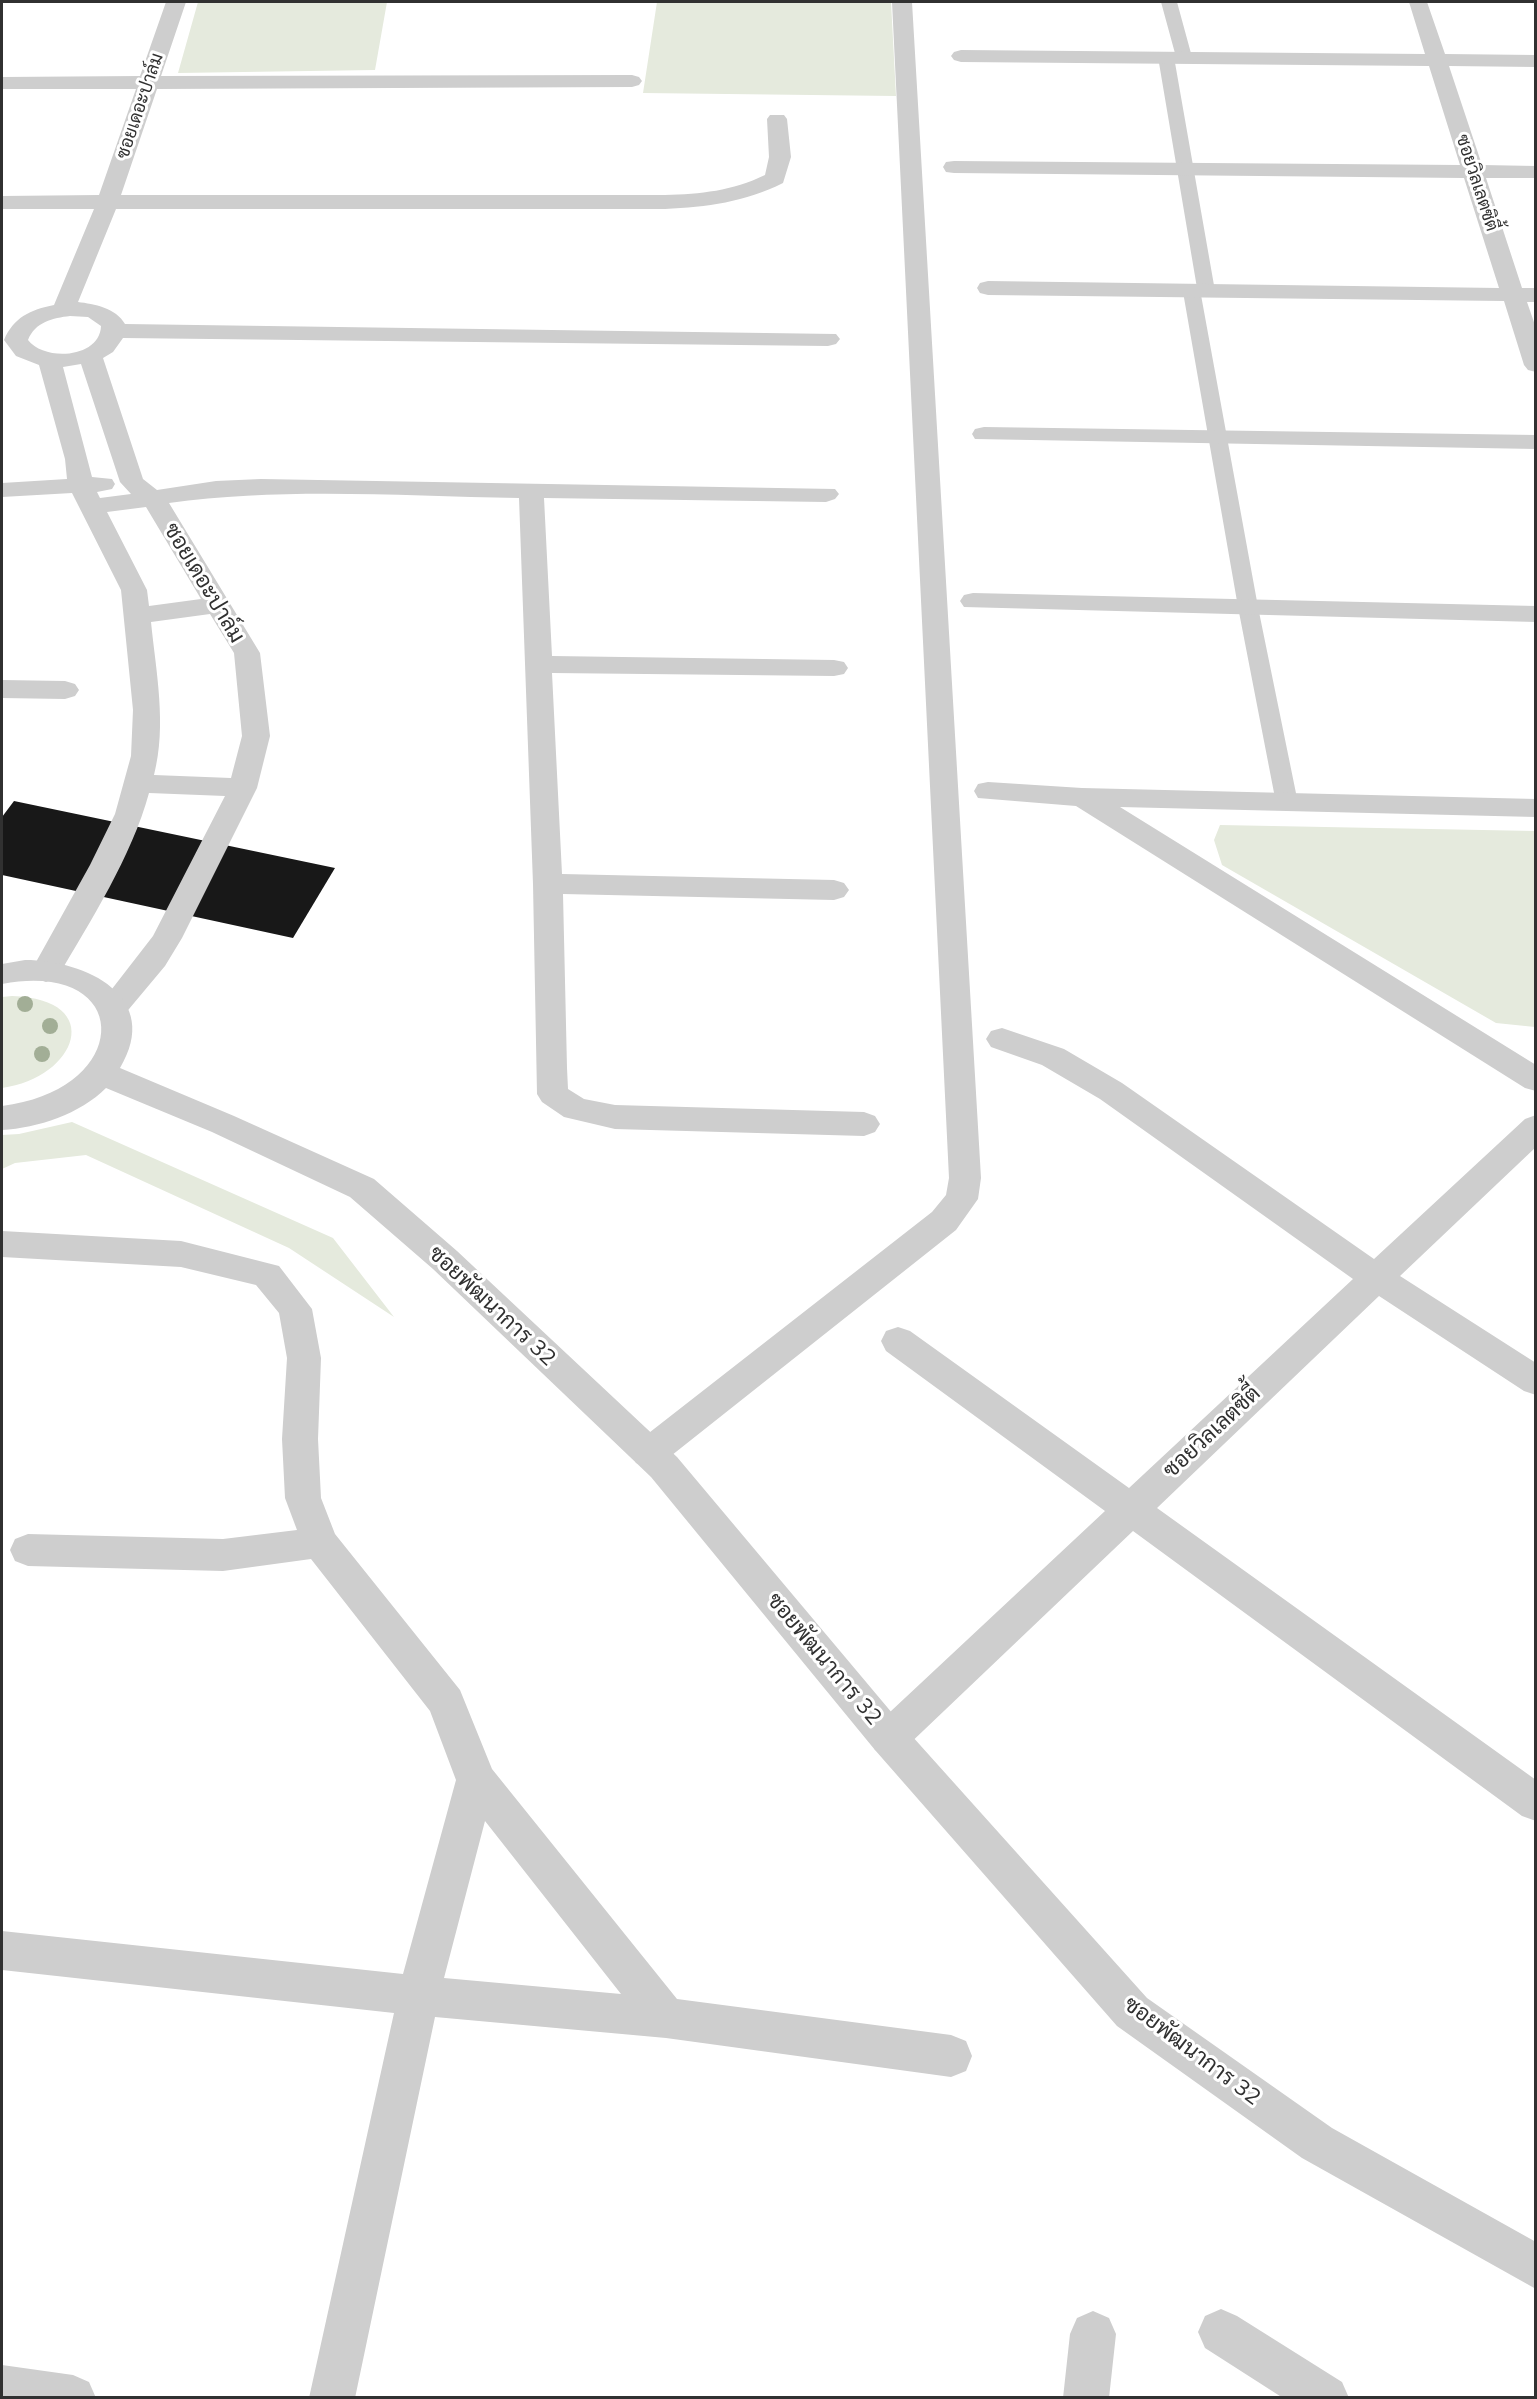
<!DOCTYPE html>
<html>
<head>
<meta charset="utf-8">
<style>
  body { margin:0 }
  #map { position:relative; width:1537px; height:2399px; overflow:hidden; background:#fff; font-family:Mulish,sans-serif }
  canvas { display:block }
  .frame { position:absolute; inset:0; border:3px solid #313131; pointer-events:none }
</style>
</head>
<body>
<div id="map">
<canvas width="1537" height="2399"></canvas>
<div class="frame"></div>
</div>
<script>
const context = document.querySelector('canvas').getContext('2d');
context.lineJoin = 'round';
function paint(path, color) { context.fillStyle = color; context.fill(path, 'evenodd'); }
function label(font, color, halo, rows, align = 'center') {
  context.font = font + ' Mulish,Sarabun,sans-serif'; context.lineWidth = 6; context.setLineDash([]); context.textBaseline = 'middle'; context.strokeStyle = halo; context.fillStyle = color; for (const [text, x, y, turn = 0] of rows) {
    context.save(); context.translate(x, y); context.rotate((+turn || 0) * Math.PI / 180); context.textAlign = isNaN(turn) ? turn : align; if (halo) context.strokeText(text, 0, 0); context.fillText(text, 0, 0); context.restore();
  }
}
const green = new Path2D(`
  M 198,2 L 387,2 L 375,70 L 178,73 Z
  M 657,2 L 891,2 L 896,96 L 643,93 Z
  M 1220,825 L 1535,831 L 1535,1027 L 1496,1023 L 1222,865 L 1214,840 Z
  M 12,996 C 107,999 77,1078 2,1088 L 2,997 Z
  M 72,1122 L 333,1238 L 394,1317 L 289,1248 L 86,1155 L 15,1163 L 2,1169 L 2,1135 L 19,1134 Z`);
const building = new Path2D(`
  M 14,801 L 335,868 L 293,938 L 2,875 L 2,817 Z`);
const service = new Path2D(`
  M 1161,2 L 1177,2 L 1192,57 L 1190,60 L 1184,62 L 1176,57 Z
  M 1166,52 L 1174,57 L 1215,291 L 1212,295 L 1201,295 L 1258,607 L 1298,803 L 1295,808 L 1287,810 L 1279,808 L 1276,803 L 1238,607 L 1183,292 L 1186,288 L 1197,288 L 1158,57 Z`);
const minor = new Path2D(`
  M 166,2 L 186,2 L 161,76 L 632,75 L 639,77 L 642,81 L 639,85 L 632,87 L 157,89 L 121,195 L 665,195 C 701,194 732,191 765,175 L 769,157 L 767,119 L 770,115 L 784,115 L 787,119 L 791,157 L 783,183 C 745,202 707,207 665,209 L 116,209 L 78,302 C 94,304 116,308 125,324 L 836,334 L 840,339 L 836,344 L 828,346 L 123,338 L 113,352 L 103,358 L 143,479 L 157,490 L 216,481 L 261,479 L 835,489 L 839,494 L 835,499 L 826,502 L 544,498 L 552,656 L 834,660 L 844,662 L 848,668 L 844,674 L 834,676 L 552,673 L 562,874 L 834,880 L 844,883 L 849,890 L 844,897 L 834,900 L 563,894 L 567,1068 L 568,1089 L 584,1099 L 615,1105 L 864,1112 L 875,1116 L 880,1124 L 875,1132 L 864,1136 L 615,1129 L 564,1117 L 542,1102 L 537,1094 L 533,884 L 519,498 C 403,496 284,487 169,503 L 260,653 L 270,736 L 257,788 L 182,938 L 165,966 L 124,1015 L 113,1018 L 102,1015 L 98,1007 L 153,936 L 225,796 L 149,793 C 132,856 90,922 57,978 L 46,982 L 35,978 L 31,971 L 90,865 L 115,814 L 131,756 L 133,710 L 121,590 L 72,493 L 2,497 L 2,483 L 67,479 L 65,459 L 39,365 L 16,356 L 4,340 C 14,317 30,310 54,305 L 94,209 L 2,209 L 2,196 L 99,195 L 136,89 L 2,89 L 2,77 L 140,76 ZM 70,316 L 88,317 L 101,326 C 100,358 45,362 28,340 C 35,322 53,318 70,316 ZM 81,364 L 120,482 L 131,494 L 100,498 L 97,492 L 112,489 L 115,484 L 112,479 L 92,477 L 63,367 ZM 146,507 L 201,599 L 149,606 L 147,590 L 107,512 ZM 210,614 L 234,653 L 242,736 L 231,778 L 154,775 C 167,725 156,672 151,622 Z
  M 892,2 L 912,2 L 981,1178 L 978,1199 L 956,1230 L 662,1463 L 649,1468 L 636,1463 L 631,1453 L 636,1443 L 932,1212 L 946,1195 L 949,1178 Z
  M 1409,2 L 1427,2 L 1445,54 L 1536,55 L 1536,67 L 1449,66 L 1482,165 L 1536,166 L 1536,178 L 1486,178 L 1522,288 L 1536,288 L 1536,302 L 1527,302 L 1536,328 L 1536,372 L 1528,370 L 1524,365 L 1504,301 L 988,295 L 980,293 L 977,288 L 980,283 L 988,281 L 1499,288 L 1464,178 L 954,173 L 946,172 L 943,167 L 946,162 L 954,161 L 1460,165 L 1429,66 L 961,62 L 954,60 L 951,56 L 954,52 L 961,50 L 1425,54 Z
  M 984,427 L 1536,435 L 1536,449 L 975,439 L 972,434 L 975,429 Z
  M 973,593 L 1536,606 L 1536,622 L 964,607 L 960,601 L 964,595 Z
  M 2,680 L 65,681 L 75,684 L 79,690 L 75,696 L 65,699 L 2,698 Z
  M 988,782 L 1082,788 L 1536,799 L 1536,817 L 1120,807 L 1536,1065 L 1536,1091 L 1525,1088 L 1076,806 L 978,798 L 974,791 L 978,784 Z
  M 1002,1028 L 1064,1049 L 1122,1083 L 1374,1259 L 1525,1119 L 1536,1115 L 1536,1147 L 1400,1276 L 1536,1363 L 1536,1395 L 1524,1391 L 1379,1296 L 1157,1508 L 1536,1780 L 1536,1821 L 1522,1816 L 1133,1531 L 903,1750 L 889,1755 L 875,1750 L 869,1738 L 875,1726 L 1105,1511 L 886,1351 L 881,1341 L 886,1331 L 898,1327 L 910,1331 L 1129,1488 L 1353,1279 L 1100,1099 L 1042,1065 L 991,1047 L 986,1039 L 991,1031 Z
  M 2,1231 L 181,1241 L 279,1266 L 312,1309 L 321,1358 L 318,1439 L 321,1498 L 335,1534 L 460,1690 L 492,1769 L 677,1999 L 951,2035 L 966,2041 L 972,2056 L 966,2071 L 951,2077 L 666,2038 L 435,2017 L 355,2398 L 309,2398 L 394,2013 L 2,1970 L 2,1931 L 403,1974 L 456,1780 L 430,1711 L 311,1559 L 223,1571 L 28,1566 L 15,1561 L 10,1550 L 15,1539 L 28,1534 L 223,1539 L 297,1530 L 285,1498 L 282,1439 L 287,1358 L 279,1313 L 256,1285 L 181,1267 L 2,1257 ZM 485,1821 L 621,1994 L 444,1978 Z
  M 1221,2309 L 1237,2316 L 1342,2382 L 1349,2398 L 1283,2398 L 1205,2348 L 1198,2332 L 1205,2316 Z
  M 1093,2311 L 1109,2318 L 1116,2334 L 1109,2398 L 1063,2398 L 1070,2334 L 1077,2318 Z
  M 2,2365 L 73,2375 L 89,2382 L 96,2398 L 2,2398 Z`);
const tertiary = new Path2D(`
  M 25,960 C 86,960 163,997 120,1068 L 234,1116 L 374,1179 L 457,1251 L 677,1457 L 903,1726 L 1147,1998 L 1332,2128 L 1536,2242 L 1536,2289 L 1302,2158 L 1117,2026 L 875,1750 L 651,1477 L 433,1269 L 350,1197 L 212,1132 L 106,1088 C 80,1114 38,1128 2,1130 L 2,1106 C 134,1090 135,959 2,984 L 2,964 Z`);
const trees = [
  [25,1004],
  [50,1026],
  [42,1054]
];
const farStreetnames = [
  ["ซอยเดอะปาล์ม",140,106,-71],
  ["ซอยวิลเลตซิตี้",1477,183,72]
];
const streetNames = [
  ["ซอยเดอะปาล์ม",204,583,59],
  ["ซอยพัฒนาการ 32",492,1306,43],
  ["ซอยวิลเลตซิตี้",1212,1432,-43],
  ["ซอยพัฒนาการ 32",824,1659,50],
  ["ซอยพัฒนาการ 32",1192,2051,37]
];
paint(green, '#e5eadd');
paint(building, '#181818');
paint(service, '#cecece');
paint(minor, '#cecece');
paint(tertiary, '#cecece');
context.fillStyle = '#a2ae96';
for (const [x, y] of trees) { context.beginPath(); context.arc(x, y, 8, 0, 2 * Math.PI); context.fill(); }
label('18px', '#313131', '#fff', farStreetnames);
label('22px', '#313131', '#fff', streetNames);
</script>
</body>
</html>
